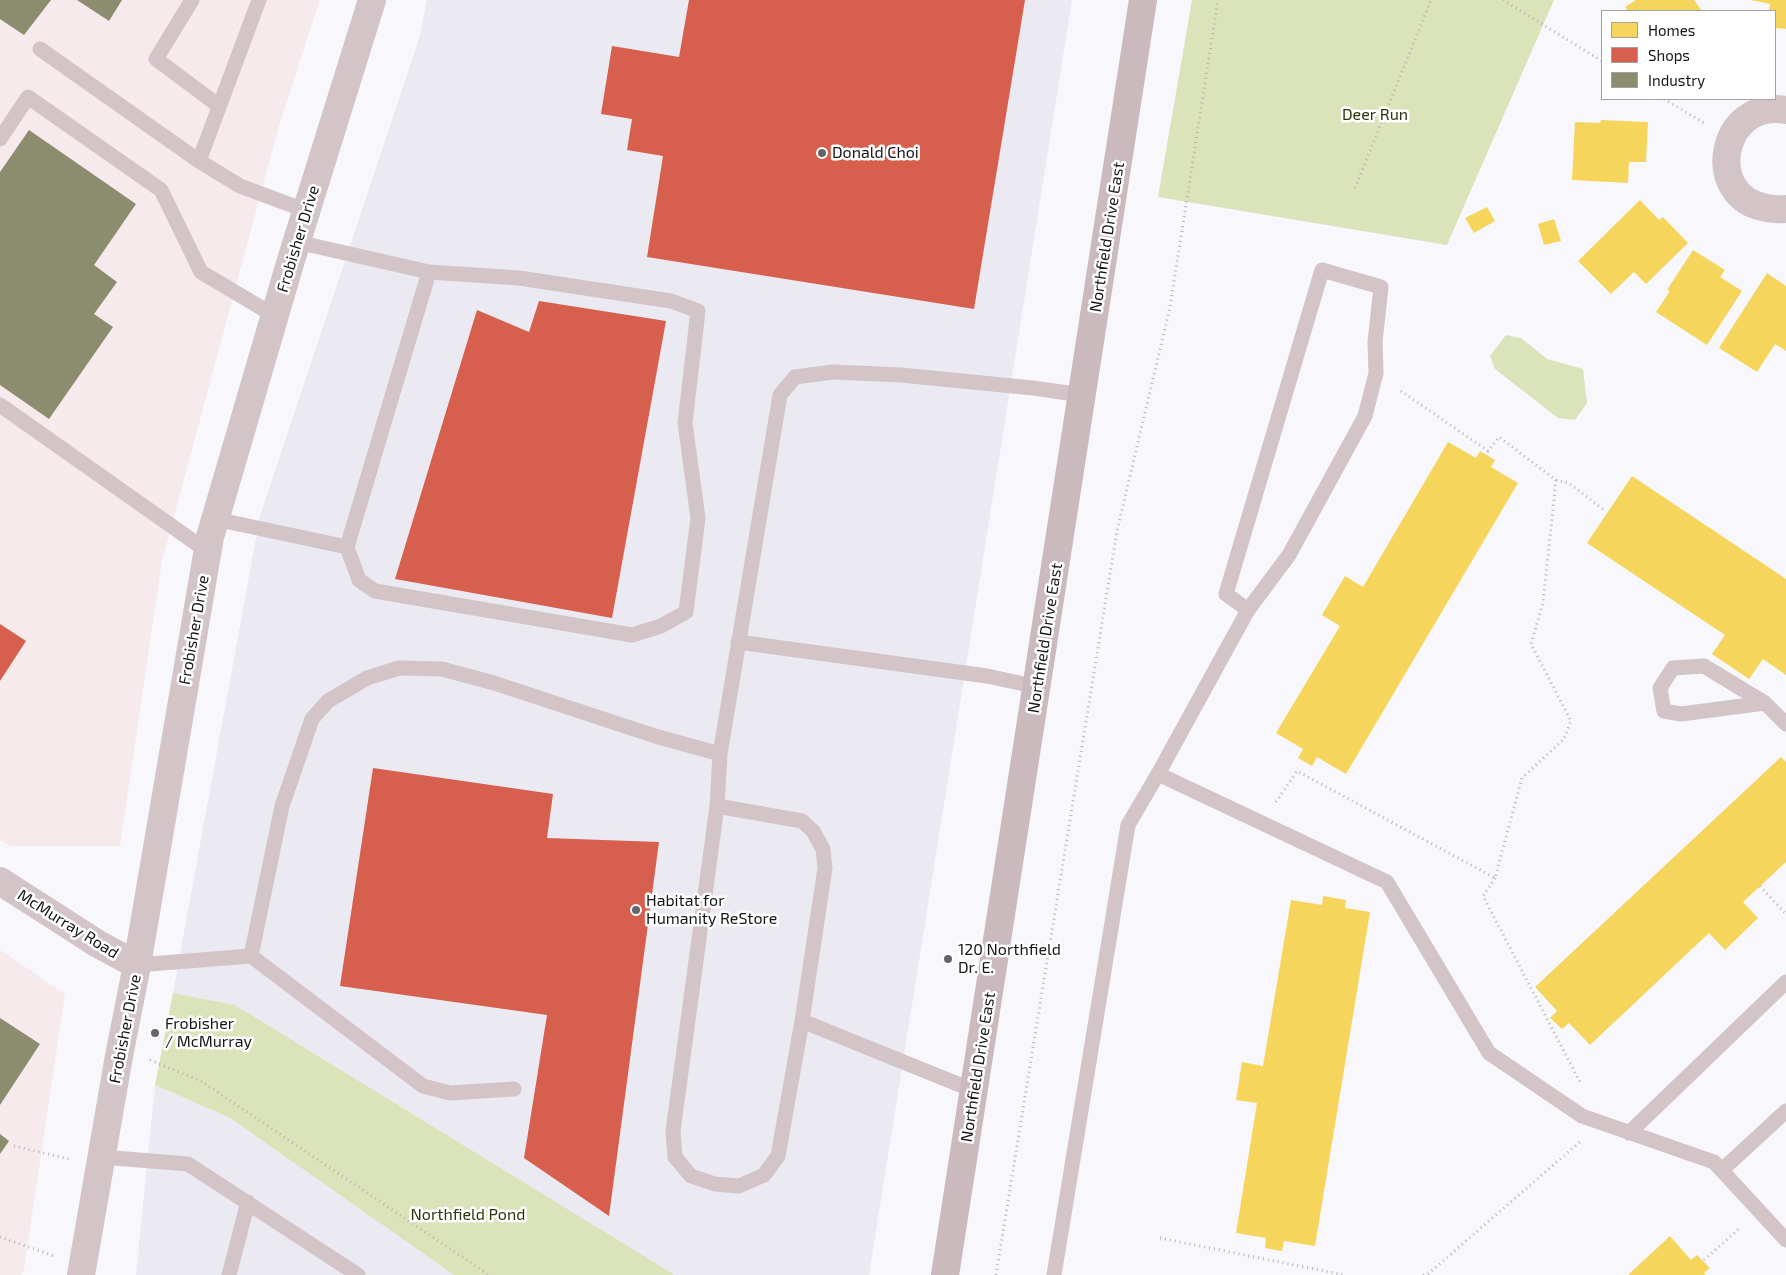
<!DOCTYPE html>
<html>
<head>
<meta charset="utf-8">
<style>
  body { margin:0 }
  #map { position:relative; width:1786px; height:1275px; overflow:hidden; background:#f8f7fb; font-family:"Exo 2",sans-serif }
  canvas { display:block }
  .legend { position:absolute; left:1601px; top:10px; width:175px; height:90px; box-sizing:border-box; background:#fff; border:1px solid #a2a1a2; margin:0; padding:6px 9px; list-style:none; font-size:15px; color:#161517 }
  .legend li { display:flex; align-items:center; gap:10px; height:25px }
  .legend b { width:25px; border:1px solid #a2a1a2 }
</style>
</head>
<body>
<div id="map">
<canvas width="1786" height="1275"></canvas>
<ul class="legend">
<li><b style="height:14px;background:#f6d55c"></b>Homes</li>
<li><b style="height:14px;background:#d6604d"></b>Shops</li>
<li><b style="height:14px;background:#8c8c6e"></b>Industry</li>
</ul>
</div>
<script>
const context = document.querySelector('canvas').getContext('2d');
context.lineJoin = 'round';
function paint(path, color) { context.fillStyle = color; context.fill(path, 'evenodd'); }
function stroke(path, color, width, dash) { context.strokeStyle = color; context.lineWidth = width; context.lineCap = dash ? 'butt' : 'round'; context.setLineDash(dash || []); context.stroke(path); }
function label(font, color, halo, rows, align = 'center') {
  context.font = font + ' "Exo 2",sans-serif'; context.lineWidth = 5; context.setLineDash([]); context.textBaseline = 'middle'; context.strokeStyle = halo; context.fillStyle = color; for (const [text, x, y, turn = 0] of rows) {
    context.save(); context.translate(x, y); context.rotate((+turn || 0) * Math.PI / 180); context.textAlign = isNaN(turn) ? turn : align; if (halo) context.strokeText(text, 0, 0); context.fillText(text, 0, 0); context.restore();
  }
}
const built = new Path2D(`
  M 427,0 L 1072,0 L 869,1275 L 675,1275 L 235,1005 L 173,993 L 260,516 L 419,39 Z
  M 155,1085 L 230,1118 L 454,1275 L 136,1275 Z`);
const industrial = new Path2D(`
  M 0,0 L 320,0 L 280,122 L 162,561 L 120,846 L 10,846 L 0,840 Z
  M 0,950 L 65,994 L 24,1269 L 21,1275 L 0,1275 Z`);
const green = new Path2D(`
  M 1192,0 L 1554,0 L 1447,245 L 1158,197 Z
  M 1506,335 L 1521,338 L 1547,359 L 1583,369 L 1587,403 L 1575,420 L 1558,418 L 1495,369 L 1490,356 Z
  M 173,993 L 235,1005 L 675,1275 L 454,1275 L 230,1118 L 155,1085 Z`);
const homes = new Path2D(`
  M 1636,0 L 1694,0 L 1702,11 L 1628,11 L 1625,7 Z
  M 1751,0 L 1786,0 L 1786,29 L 1775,28 L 1775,11 L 1769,11 L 1770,4 Z
  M 1601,120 L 1648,122 L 1646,162 L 1629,162 L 1628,183 L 1572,180 L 1575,122 L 1600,123 Z
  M 1640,200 L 1659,220 L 1663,217 L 1688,243 L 1646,284 L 1634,272 L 1611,294 L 1578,261 Z
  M 1487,207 L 1495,221 L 1474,233 L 1465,218 Z
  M 1554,219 L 1561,241 L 1544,245 L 1538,224 Z
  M 1693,250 L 1725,270 L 1720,277 L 1742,291 L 1707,345 L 1656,312 L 1670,291 L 1667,290 Z
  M 1767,273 L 1786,286 L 1786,351 L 1775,344 L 1757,372 L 1719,348 Z
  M 1448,442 L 1476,458 L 1480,451 L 1495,460 L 1491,467 L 1518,483 L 1346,774 L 1317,757 L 1312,766 L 1298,758 L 1303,749 L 1276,733 L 1340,626 L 1322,615 L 1345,576 L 1363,587 Z
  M 1632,476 L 1786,579 L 1786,675 L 1763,659 L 1749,679 L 1712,654 L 1725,635 L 1587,543 Z
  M 1781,757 L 1786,762 L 1786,862 L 1743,902 L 1758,918 L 1725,950 L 1709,933 L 1590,1045 L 1569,1023 L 1562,1029 L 1550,1018 L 1557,1011 L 1535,987 Z
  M 1323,896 L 1346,900 L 1345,908 L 1370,912 L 1315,1246 L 1284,1241 L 1282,1251 L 1265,1248 L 1266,1238 L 1236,1233 L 1257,1103 L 1236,1100 L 1242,1062 L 1263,1066 L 1291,900 L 1322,905 Z
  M 1670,1236 L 1691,1260 L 1697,1255 L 1710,1268 L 1704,1273 L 1706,1275 L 1628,1275 Z`);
const shops = new Path2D(`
  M 689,0 L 1025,0 L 974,309 L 647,257 L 663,156 L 627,150 L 632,119 L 601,114 L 612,46 L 679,57 Z
  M 539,301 L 666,321 L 612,618 L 395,579 L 477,310 L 529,332 Z
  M 0,624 L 26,641 L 0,681 Z
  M 373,768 L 553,794 L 547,838 L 659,842 L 609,1216 L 524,1158 L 547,1015 L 340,986 Z`);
const industry = new Path2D(`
  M 0,0 L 51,0 L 24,35 L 0,19 Z
  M 77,0 L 122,0 L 109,21 Z
  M 29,130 L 136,204 L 94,265 L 117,282 L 94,314 L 113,327 L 49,419 L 0,385 L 0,172 Z
  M 0,1018 L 40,1044 L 0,1105 Z
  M 0,1134 L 9,1141 L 0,1154 Z`);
const path = new Path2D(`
  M 1503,0 L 1602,61
  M 1664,99 L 1704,123
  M 1355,188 L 1431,0
  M 1556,480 L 1569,483 L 1605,511
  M 1276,802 L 1297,771 L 1495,878 L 1522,778 L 1564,739 L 1571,721 L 1531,644 L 1543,603 L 1556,480 L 1499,437 L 1488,451 L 1398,389
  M 1495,878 L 1483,896 L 1581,1084
  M 1760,886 L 1786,914
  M 150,1060 L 201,1081 L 489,1275
  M 14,1146 L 69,1159
  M 0,1237 L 54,1256
  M 1160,1238 L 1344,1275
  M 1704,1260 L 1741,1227
  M 996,1275 L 1117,531 L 1170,307 L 1218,0
  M 1423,1275 L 1428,1274 L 1581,1141`);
const service = new Path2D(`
  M 192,0 L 156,59 L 219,106
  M 40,49 L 199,161 L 240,186 L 307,211
  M 0,139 L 28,97 L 161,190 L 201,272 L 275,316
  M 199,161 L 259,0
  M 0,405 L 207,551
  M 215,519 L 347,547 L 429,272 L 297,242
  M 347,547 L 359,580 L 375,591 L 632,635 L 661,626 L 686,612 L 698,518 L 685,423 L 698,311 L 671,301 L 519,278 L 429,272
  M 738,642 L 987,676 L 1038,687
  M 1765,703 L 1681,714 L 1664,711 L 1660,688 L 1673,668 L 1704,666 L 1765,703 L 1786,724
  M 720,754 L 780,395 L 795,377 L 833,372 L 901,375 L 1033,388 L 1082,395
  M 1158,774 L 1387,882 L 1489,1053 L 1582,1116 L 1714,1162 L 1786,1240
  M 251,956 L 423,1086 L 450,1093 L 514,1089
  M 137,965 L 251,956 L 282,806 L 312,719 L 328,701 L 367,678 L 399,668 L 442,669 L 494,683 L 655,736 L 720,754 L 717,806
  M 802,1021 L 778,1156 L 764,1175 L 739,1186 L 715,1184 L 691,1176 L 675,1157 L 673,1131 L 717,806 L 802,821 L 813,831 L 823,849 L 825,868 L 802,1021 L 975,1091
  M 1629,1133 L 1786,982
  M 102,1157 L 188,1164 L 358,1275
  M 1722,1170 L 1786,1111
  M 229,1275 L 248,1202
  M 1054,1275 L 1128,825 L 1158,774 L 1248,610 L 1289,555 L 1365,416 L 1376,373 L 1375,342 L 1381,287 L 1322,270 L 1226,594 L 1248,610`);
const minor = new Path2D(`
  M 1786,110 C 1720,98 1702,198 1767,208 C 1774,209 1779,210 1786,209
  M 0,881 L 98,944 L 137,965
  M 81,1275 L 119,1056 L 137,965 L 210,537 L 291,260 L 372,0`);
const secondary = new Path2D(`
  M 945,1275 L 1143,0`);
const markers = [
  [822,153,5,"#656467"],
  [636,910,5,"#656467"],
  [948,959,5,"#656467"],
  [155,1033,5,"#656467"]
];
const parkNames = [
  ["Deer Run",1375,115],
  ["Northfield Pond",468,1215]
];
const poiNames = [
  ["Donald Choi",832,153],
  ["Habitat for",646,901],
  ["Humanity ReStore",646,919],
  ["120 Northfield",958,950],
  ["Dr. E.",958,968],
  ["Frobisher",165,1024],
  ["/ McMurray",165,1042]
];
const streetNames = [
  ["Northfield Drive East",1107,237,-81],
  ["Frobisher Drive",298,239,-73],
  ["Frobisher Drive",194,630,-80],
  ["Northfield Drive East",1045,638,-81],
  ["McMurray Road",68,924,32],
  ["Frobisher Drive",125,1029,-79],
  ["Northfield Drive East",978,1067,-81]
];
paint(built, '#ebe9f2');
paint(industrial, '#f6eaed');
paint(green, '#dae3ba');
paint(homes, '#f6d55c');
paint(shops, '#d6604d');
paint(industry, '#8c8c6e');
stroke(path, '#bbb2b5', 3, [1, 4]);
stroke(service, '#d3c4c8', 15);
stroke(minor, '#d3c4c8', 28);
stroke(secondary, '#cababe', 28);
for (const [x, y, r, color] of markers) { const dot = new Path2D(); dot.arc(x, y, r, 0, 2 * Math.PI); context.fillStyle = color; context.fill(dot); stroke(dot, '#fff', 2); }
label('16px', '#2f360c', '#fff', parkNames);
label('16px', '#161517', '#fff', poiNames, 'left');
label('16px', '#161517', '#fff', streetNames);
</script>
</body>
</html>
